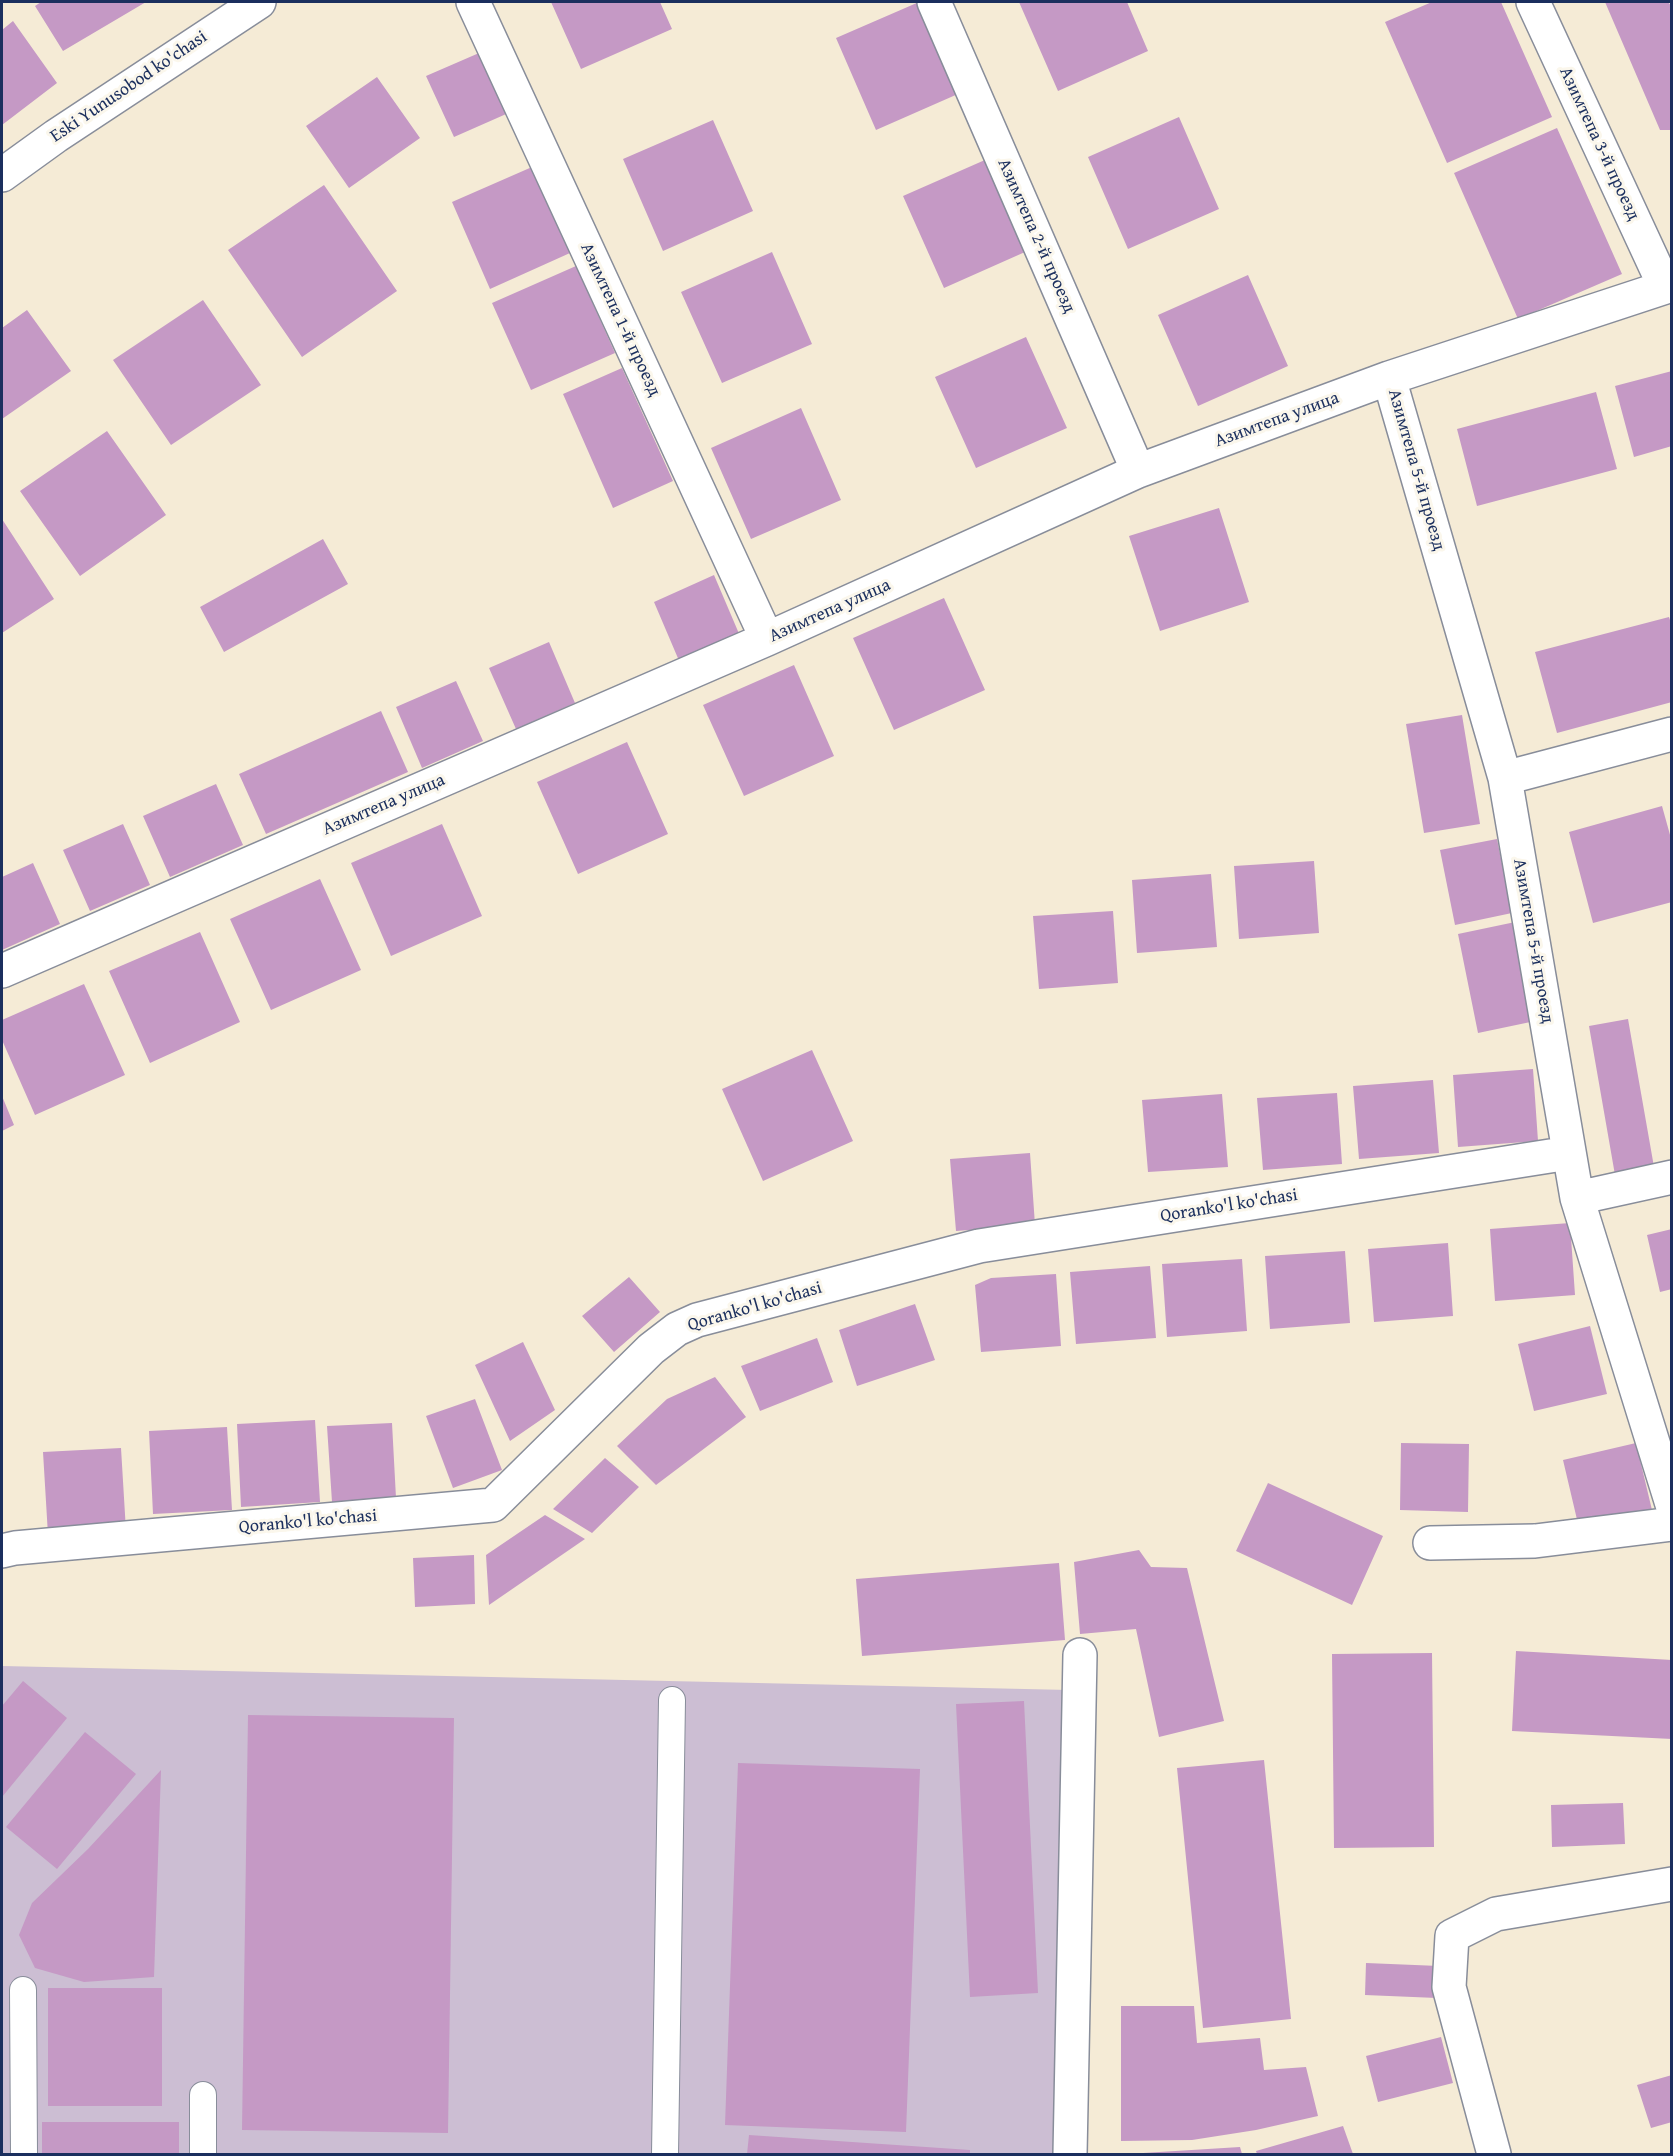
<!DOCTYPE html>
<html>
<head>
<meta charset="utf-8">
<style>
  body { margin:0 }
  #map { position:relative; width:1673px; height:2156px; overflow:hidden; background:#f5ebd6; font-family:"Gentium Book Plus",serif }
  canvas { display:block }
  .frame { position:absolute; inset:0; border:3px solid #1b2f5e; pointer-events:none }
</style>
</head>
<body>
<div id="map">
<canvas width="1673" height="2156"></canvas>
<div class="frame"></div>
</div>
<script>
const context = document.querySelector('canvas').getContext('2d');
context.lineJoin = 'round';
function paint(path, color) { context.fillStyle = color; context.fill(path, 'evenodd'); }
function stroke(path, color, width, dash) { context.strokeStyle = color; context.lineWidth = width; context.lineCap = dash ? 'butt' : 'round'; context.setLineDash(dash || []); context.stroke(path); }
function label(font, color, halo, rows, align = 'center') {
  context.font = font + ' "Gentium Book Plus",serif'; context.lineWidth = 6; context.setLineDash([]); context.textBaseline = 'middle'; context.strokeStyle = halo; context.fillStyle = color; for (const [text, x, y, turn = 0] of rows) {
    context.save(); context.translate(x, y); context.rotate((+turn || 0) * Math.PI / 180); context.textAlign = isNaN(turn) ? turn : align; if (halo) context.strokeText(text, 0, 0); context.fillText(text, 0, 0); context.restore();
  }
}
const industrial = new Path2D(`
  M 2,1666 L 1069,1690 L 1055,2154 L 2,2154 Z`);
const building = new Path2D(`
  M 41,2 L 146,2 L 63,51 L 35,6 Z
  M 551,2 L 660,2 L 672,29 L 581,69 Z
  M 919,2 L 967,90 L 876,130 L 836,38 Z
  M 1019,2 L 1127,2 L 1148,51 L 1058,91 Z
  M 1432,2 L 1501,2 L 1552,117 L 1447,163 L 1385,22 Z
  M 1605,2 L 1668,2 L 1672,7 L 1672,130 L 1660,130 Z
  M 13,21 L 57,83 L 2,125 L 2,30 Z
  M 486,50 L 513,111 L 454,137 L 426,76 Z
  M 377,77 L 420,138 L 349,188 L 306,126 Z
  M 1179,117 L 1219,209 L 1128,249 L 1088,157 Z
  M 713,120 L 753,211 L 663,251 L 623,159 Z
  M 1557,128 L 1622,274 L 1518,319 L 1454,173 Z
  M 994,156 L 1034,248 L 944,288 L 903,196 Z
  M 532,167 L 570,253 L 490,289 L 452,202 Z
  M 324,185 L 397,291 L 302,357 L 228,250 Z
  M 772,252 L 812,344 L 722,383 L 681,292 Z
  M 576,266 L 615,353 L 531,390 L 492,303 Z
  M 1248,275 L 1288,366 L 1198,406 L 1158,315 Z
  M 203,300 L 261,385 L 171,445 L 113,360 Z
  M 27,310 L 71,371 L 2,419 L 2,328 Z
  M 1026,337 L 1067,428 L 976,468 L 935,377 Z
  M 622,368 L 673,481 L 613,508 L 563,394 Z
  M 1672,371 L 1672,446 L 1634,457 L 1615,386 Z
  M 1596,392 L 1617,469 L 1477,506 L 1457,429 Z
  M 801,408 L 841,500 L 751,539 L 711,448 Z
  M 107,431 L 166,515 L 80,576 L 20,491 Z
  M 1219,508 L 1249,602 L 1160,631 L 1129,536 Z
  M 2,519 L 54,599 L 2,633 Z
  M 323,539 L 348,584 L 224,652 L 200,607 Z
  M 714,575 L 740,636 L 680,663 L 654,602 Z
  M 944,598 L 985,690 L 894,730 L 853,638 Z
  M 1669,617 L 1672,626 L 1672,702 L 1557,733 L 1535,652 Z
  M 549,642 L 575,703 L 516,729 L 489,668 Z
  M 794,665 L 834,756 L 744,796 L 703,705 Z
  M 456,681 L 483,741 L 422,768 L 396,707 Z
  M 381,711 L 408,772 L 266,834 L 239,774 Z
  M 1462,715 L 1480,824 L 1424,833 L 1406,724 Z
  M 627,742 L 668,834 L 578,874 L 537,782 Z
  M 216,784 L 243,845 L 170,877 L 143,816 Z
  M 1662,806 L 1672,842 L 1672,902 L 1593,923 L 1569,832 Z
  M 123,824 L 150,885 L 90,911 L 63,850 Z
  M 442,824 L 482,916 L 391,956 L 351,863 Z
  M 1497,839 L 1512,913 L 1455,925 L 1440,850 Z
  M 1314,861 L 1319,933 L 1239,939 L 1234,866 Z
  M 33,863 L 60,924 L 2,950 L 2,877 Z
  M 1211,874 L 1217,947 L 1137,953 L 1132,880 Z
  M 320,879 L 361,970 L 271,1010 L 230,919 Z
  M 1113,911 L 1118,983 L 1039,989 L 1033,916 Z
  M 1520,921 L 1540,1020 L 1478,1033 L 1458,934 Z
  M 200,932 L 240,1022 L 150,1063 L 109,971 Z
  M 84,984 L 125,1075 L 35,1115 L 2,1040 L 2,1020 Z
  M 1628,1019 L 1654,1167 L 1615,1175 L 1589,1026 Z
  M 812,1050 L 853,1141 L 763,1181 L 722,1089 Z
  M 1533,1069 L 1538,1141 L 1458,1147 L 1453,1075 Z
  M 1433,1080 L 1439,1153 L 1359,1159 L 1353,1086 Z
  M 1337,1093 L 1342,1164 L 1263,1170 L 1257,1098 Z
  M 1222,1094 L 1228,1167 L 1148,1172 L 1142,1100 Z
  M 2,1096 L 14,1125 L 2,1131 Z
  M 1030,1153 L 1035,1225 L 956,1231 L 950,1159 Z
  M 1570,1223 L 1575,1295 L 1495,1301 L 1490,1229 Z
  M 1672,1229 L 1672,1289 L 1660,1292 L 1647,1235 Z
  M 1448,1243 L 1453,1316 L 1374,1322 L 1368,1249 Z
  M 1345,1251 L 1350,1323 L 1270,1329 L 1265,1256 Z
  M 1242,1259 L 1247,1331 L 1167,1337 L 1162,1264 Z
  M 1150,1266 L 1156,1338 L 1076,1344 L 1070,1272 Z
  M 1056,1274 L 1061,1346 L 981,1352 L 975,1285 L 991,1278 Z
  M 629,1277 L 660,1312 L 614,1352 L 582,1316 Z
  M 915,1304 L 935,1360 L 857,1386 L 839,1330 Z
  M 1590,1326 L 1607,1394 L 1534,1411 L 1518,1344 Z
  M 817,1338 L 833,1382 L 760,1411 L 741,1366 Z
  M 523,1342 L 555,1410 L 510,1441 L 475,1365 Z
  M 715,1377 L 746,1417 L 656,1485 L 617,1446 L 667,1399 Z
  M 475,1399 L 502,1470 L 453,1488 L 426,1416 Z
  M 315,1420 L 320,1502 L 241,1507 L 237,1424 Z
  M 392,1423 L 396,1498 L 332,1502 L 327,1426 Z
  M 227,1427 L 232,1510 L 153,1514 L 149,1431 Z
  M 1401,1443 L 1469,1444 L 1468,1512 L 1400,1510 Z
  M 1636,1443 L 1652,1510 L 1579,1528 L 1563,1460 Z
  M 121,1448 L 126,1531 L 48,1535 L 43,1452 Z
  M 605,1458 L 639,1487 L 592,1533 L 553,1509 Z
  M 1268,1483 L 1383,1536 L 1352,1605 L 1236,1551 Z
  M 545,1515 L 585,1539 L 489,1605 L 486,1555 Z
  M 1139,1550 L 1151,1567 L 1187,1568 L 1224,1721 L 1159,1737 L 1136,1629 L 1080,1634 L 1074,1562 Z
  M 474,1555 L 475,1604 L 415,1607 L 413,1558 Z
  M 1059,1563 L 1065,1640 L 862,1656 L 856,1579 Z
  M 1516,1651 L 1672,1660 L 1672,1739 L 1512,1731 Z
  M 1432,1653 L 1434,1847 L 1334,1848 L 1332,1654 Z
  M 23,1681 L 67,1718 L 2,1797 L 2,1706 Z
  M 1024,1701 L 1038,1993 L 970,1997 L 956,1704 Z
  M 248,1715 L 454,1718 L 448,2133 L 242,2130 Z
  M 85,1732 L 136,1774 L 57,1869 L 6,1827 Z
  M 1264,1760 L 1291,2019 L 1203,2028 L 1177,1768 Z
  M 738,1763 L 920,1769 L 906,2132 L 725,2125 Z
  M 161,1770 L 154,1977 L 84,1982 L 35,1968 L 19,1935 L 32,1903 L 88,1849 Z
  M 1623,1803 L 1625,1844 L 1552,1847 L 1551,1805 Z
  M 1366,1963 L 1439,1966 L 1437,1998 L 1365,1995 Z
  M 48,1988 L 162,1988 L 162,2106 L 48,2106 Z
  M 1121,2006 L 1194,2006 L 1197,2043 L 1260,2038 L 1264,2070 L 1306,2067 L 1318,2116 L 1256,2130 L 1192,2140 L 1121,2141 Z
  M 1441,2037 L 1453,2083 L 1378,2102 L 1366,2056 Z
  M 1672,2075 L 1672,2122 L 1651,2128 L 1637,2085 Z
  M 42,2122 L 179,2122 L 179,2154 L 42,2154 Z
  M 1343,2126 L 1353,2154 L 1257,2154 L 1256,2151 Z
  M 749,2135 L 970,2150 L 970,2154 L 747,2154 Z
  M 1240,2147 L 1242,2154 L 1143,2154 L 1143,2153 Z`);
const service = new Path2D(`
  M 23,1990 L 24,2154
  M 203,2095 L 203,2154
  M 665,2154 L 672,1700`);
const minor = new Path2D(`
  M 473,2 L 767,639
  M 934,2 L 1138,471
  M 1533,2 L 1665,287
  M 2,175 L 56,136 L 259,2
  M 1389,378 L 1505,778 L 1577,1198 L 1672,1504
  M 1505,778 L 1672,734
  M 2,971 L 767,639 L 1138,471 L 1389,378 L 1672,285
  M 1577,1198 L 1672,1177
  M 1430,1543 L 1535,1541 L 1672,1524
  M 2,1551 L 15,1548 L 493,1505 L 651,1349 L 677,1329 L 697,1320 L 979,1246 L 1569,1153
  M 1070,2154 L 1080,1655
  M 1494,2154 L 1449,1987 L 1452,1936 L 1496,1914 L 1672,1884`);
const streetNames = [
  ["Eski Yunusobod ko'chasi",129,87,-34],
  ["Азимтепа 3-й проезд",1599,144,65],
  ["Азимтепа 2-й проезд",1036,236,66],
  ["Азимтепа 1-й проезд",620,320,65],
  ["Азимтепа улица",1277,420,-20],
  ["Азимтепа 5-й проезд",1416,470,74],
  ["Азимтепа улица",830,611,-24],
  ["Азимтепа улица",384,805,-23],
  ["Азимтепа 5-й проезд",1533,941,80],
  ["Qoranko'l ko'chasi",1229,1206,-9],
  ["Qoranko'l ko'chasi",755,1307,-16],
  ["Qoranko'l ko'chasi",308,1522,-5]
];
paint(industrial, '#ccbed3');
paint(building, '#c599c5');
stroke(service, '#888d9a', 28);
stroke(minor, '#888d9a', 36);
stroke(service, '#fff', 26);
stroke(minor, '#fff', 33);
label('18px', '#1b2f5e', '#fbf7ec', streetNames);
</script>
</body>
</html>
